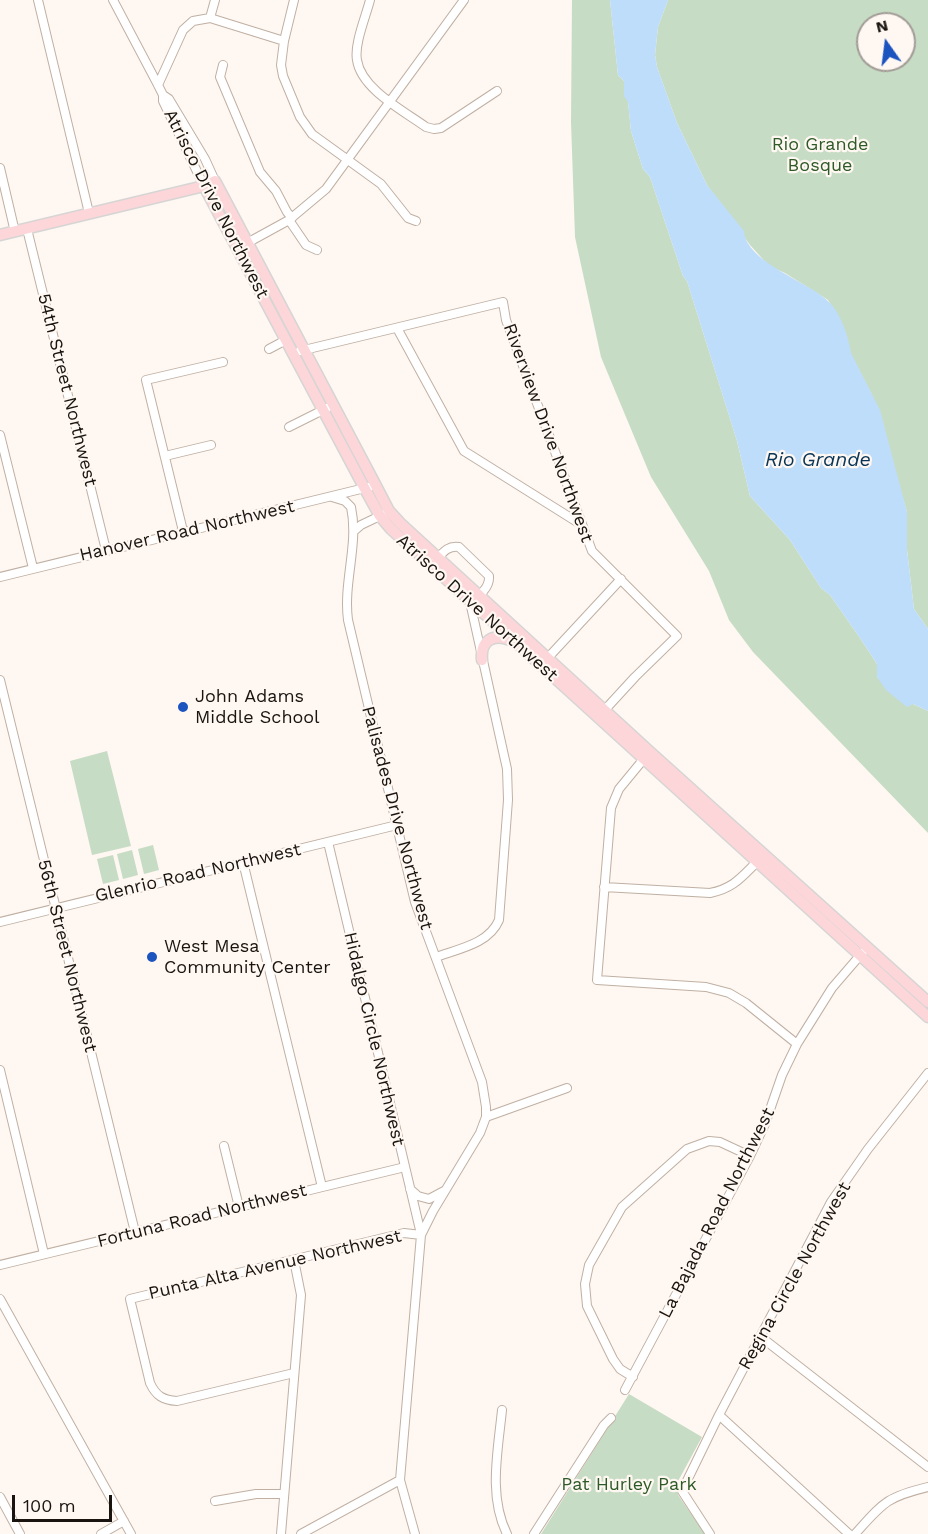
<!DOCTYPE html>
<html>
<head>
<meta charset="utf-8">
<style>
  body { margin:0 }
  #map { position:relative; width:928px; height:1534px; overflow:hidden; background:#fef7f2; font-family:"Work Sans",sans-serif }
  canvas { display:block }
  .north { position:absolute; left:856px; top:12px; width:60px; height:60px; box-sizing:border-box; background:#fef7f2; border:2px solid #a29c97; border-radius:50%; rotate:346deg; font-size:16px; font-weight:700; line-height:24px; text-align:center; color:#19140f }
  .north::after { content:''; display:block; margin:auto; width:21px; height:27px; background:#1b53bf; clip-path:polygon(50% 0,100% 100%,50% 72%,0 100%) }
  .scale { position:absolute; left:12px; top:1495px; width:100px; height:27px; box-sizing:border-box; border:3px solid #19140f; border-top:0; padding-left:8px; font-size:18px; line-height:21px; white-space:nowrap; color:#19140f; -webkit-text-stroke:4px #fef7f2; paint-order:stroke }
</style>
</head>
<body>
<div id="map">
<canvas width="928" height="1534"></canvas>
<div class="north">N</div>
<div class="scale">100 m</div>
</div>
<script>
const context = document.querySelector('canvas').getContext('2d');
context.lineJoin = 'round';
function paint(path, color) { context.fillStyle = color; context.fill(path, 'evenodd'); }
function stroke(path, color, width, dash) { context.strokeStyle = color; context.lineWidth = width; context.lineCap = dash ? 'butt' : 'round'; context.setLineDash(dash || []); context.stroke(path); }
function label(font, color, halo, rows, align = 'center') {
  context.font = font + ' "Work Sans",sans-serif'; context.lineWidth = 4.5; context.setLineDash([]); context.textBaseline = 'middle'; context.strokeStyle = halo; context.fillStyle = color; for (const [text, x, y, turn = 0] of rows) {
    context.save(); context.translate(x, y); context.rotate((+turn || 0) * Math.PI / 180); context.textAlign = isNaN(turn) ? turn : align; if (halo) context.strokeText(text, 0, 0); context.fillText(text, 0, 0); context.restore();
  }
}
const green = new Path2D(`
  M 572,0 L 610,0 L 618,75 L 624,81 L 624,95 L 628,101 L 631,131 L 643,169 L 650,177 L 683,276 L 687,281 L 737,441 L 750,496 L 790,540 L 821,588 L 830,595 L 860,638 L 877,664 L 877,677 L 913,704 L 928,711 L 928,833 L 753,652 L 729,620 L 709,571 L 651,477 L 601,357 L 575,237 L 571,122 Z
  M 668,0 L 928,0 L 928,629 L 914,609 L 907,550 L 907,512 L 871,393 L 850,353 L 841,322 L 828,300 L 785,273 L 769,266 L 750,245 L 707,185 L 677,123 L 657,67 L 655,55 L 658,27 ZM 868,24 L 904,24 L 904,60 L 868,60 Z
  M 107,751 L 131,846 L 92,855 L 70,761 Z
  M 153,845 L 159,870 L 144,874 L 138,849 Z
  M 132,850 L 138,875 L 123,879 L 117,854 Z
  M 113,855 L 119,880 L 103,884 L 97,859 Z
  M 629,1394 L 702,1437 L 677,1483 L 678,1495 L 705,1534 L 541,1534 Z`);
const water = new Path2D(`
  M 610,0 L 668,0 L 658,27 L 655,55 L 657,67 L 677,123 L 707,185 L 744,231 C 746,263 811,282 830,303 C 841,314 849,338 851,353 L 880,410 L 907,512 L 907,550 L 914,609 L 928,629 L 928,711 L 913,704 L 907,707 L 886,690 L 877,677 L 877,664 L 860,638 L 830,595 L 821,588 L 790,540 L 750,496 L 737,441 L 687,281 L 683,276 L 650,177 L 643,169 L 631,131 L 628,102 L 624,96 L 624,81 L 618,75 Z`);
const minor = new Path2D(`
  M 38,0 L 89,213
  M 113,0 L 158,85 L 163,95 L 169,99 L 205,159 L 215,181
  M 294,0 L 284,41 L 281,65 L 283,76 L 300,117 L 312,134 L 381,184 L 408,218 L 416,221
  M 370,0 C 366,16 354,44 357,60 C 361,89 404,111 426,127 L 434,129 L 441,128 L 497,91
  M 210,18 L 215,0
  M 223,65 L 220,77 L 260,172 L 276,191 L 287,212 L 292,218
  M 158,85 L 183,30 L 193,21 L 210,18 L 284,41
  M 163,95 L 163,101 L 204,186
  M 0,168 L 15,232
  M 289,220 L 306,245 L 317,250
  M 27,229 L 106,550
  M 238,248 L 289,220 L 326,189 L 464,0
  M 397,328 L 464,451 L 582,525
  M 269,349 L 286,340
  M 300,351 L 503,302 L 506,320 L 592,551 L 677,636 L 635,677 L 601,714
  M 289,427 L 327,408
  M 0,435 L 33,568
  M 165,456 L 211,445
  M 332,497 L 345,501 L 351,507 C 359,544 343,582 348,620 L 415,902 L 482,1082 L 486,1107 L 486,1117 L 480,1133 L 433,1211 L 421,1235 L 400,1480 L 415,1534
  M 183,531 L 146,380 L 223,362
  M 354,531 L 361,525 L 384,514
  M 434,562 C 442,554 447,545 459,547 L 489,576 C 490,588 479,596 470,602 L 507,769 L 508,800 L 499,920 C 489,944 458,949 436,957
  M 0,577 L 369,487
  M 544,662 L 621,579
  M 0,680 L 135,1232
  M 647,755 L 619,789 L 611,808 L 597,980 L 706,987 L 729,993 L 746,1003 L 797,1044
  M 328,842 L 421,1234
  M 243,862 L 322,1187
  M 604,887 L 710,893 C 735,888 742,876 760,859
  M 0,922 L 397,825
  M 0,1070 L 44,1254
  M 486,1117 L 567,1088
  M 224,1146 L 239,1207
  M 410,1189 L 418,1196 L 429,1199 L 444,1191
  M 0,1265 L 405,1167
  M 0,1299 L 131,1534
  M 761,1337 L 928,1467
  M 294,1373 L 177,1401 C 163,1400 156,1396 150,1383 L 130,1299 L 404,1233 L 421,1235
  M 633,1377 L 620,1369 L 613,1359 L 587,1306 L 585,1284 L 589,1265 L 622,1207 L 687,1149 L 709,1141 L 720,1142 L 750,1156
  M 625,1390 L 750,1156 L 765,1124 L 782,1075 L 797,1044 L 832,988 L 863,952
  M 502,1410 C 498,1451 488,1496 507,1534
  M 719,1415 L 849,1534
  M 0,1497 L 20,1534
  M 215,1501 L 256,1494 L 284,1494
  M 101,1534 L 124,1521
  M 281,1534 L 301,1295 L 294,1260
  M 301,1534 L 400,1480
  M 534,1534 L 604,1425 L 611,1418
  M 710,1534 L 682,1491 L 719,1415 L 831,1202 L 868,1149 L 928,1073
  M 855,1534 C 883,1503 886,1497 928,1487`);
const major = new Path2D(`
  M 204,186 L 365,489 L 380,516 L 391,529 L 928,1017
  M 0,235 L 204,186 L 215,181 L 375,484 L 389,511 L 400,523 L 650,752 L 928,1002
  M 482,660 C 480,641 493,633 510,640`);
const markers = [
  [183,707,6,"#1b53bf"],
  [152,957,6,"#1b53bf"]
];
const parkNames = [
  ["Rio Grande",820,145],
  ["Bosque",820,166],
  ["Pat Hurley Park",629,1485]
];
const streetNames = [
  ["Atrisco Drive Northwest",216,204,63],
  ["54th Street Northwest",67,390,76],
  ["Riverview Drive Northwest",548,433,70],
  ["Hanover Road Northwest",187,531,-13],
  ["Atrisco Drive Northwest",477,608,42],
  ["Palisades Drive Northwest",397,818,75],
  ["Glenrio Road Northwest",198,873,-13],
  ["56th Street Northwest",67,956,76],
  ["Hidalgo Circle Northwest",374,1039,77],
  ["La Bajada Road Northwest",717,1213,-63],
  ["Fortuna Road Northwest",202,1216,-14],
  ["Punta Alta Avenue Northwest",275,1265,-13],
  ["Regina Circle Northwest",795,1276,-61]
];
const poiNames = [
  ["John Adams",195,697],
  ["Middle School",195,718],
  ["West Mesa",164,947],
  ["Community Center",164,968]
];
const waterNames = [
  ["Rio Grande",818,460]
];
paint(green, '#c7dcc4');
paint(water, '#beddfa');
stroke(minor, '#c0b0a3', 10);
stroke(major, '#d6d5d4', 13);
stroke(minor, '#fff', 8);
stroke(major, '#fcd6d9', 10);
for (const [x, y, r, color] of markers) { const dot = new Path2D(); dot.arc(x, y, r, 0, 2 * Math.PI); context.fillStyle = color; context.fill(dot); stroke(dot, '#fef7f2', 2); }
label('18px', '#2d5a26', '#fef7f2', parkNames);
label('18px', '#19140f', '#fef7f2', streetNames);
label('18px', '#19140f', '#fef7f2', poiNames, 'left');
label('italic 20px', '#083557', '#fef7f2', waterNames);
</script>
</body>
</html>
